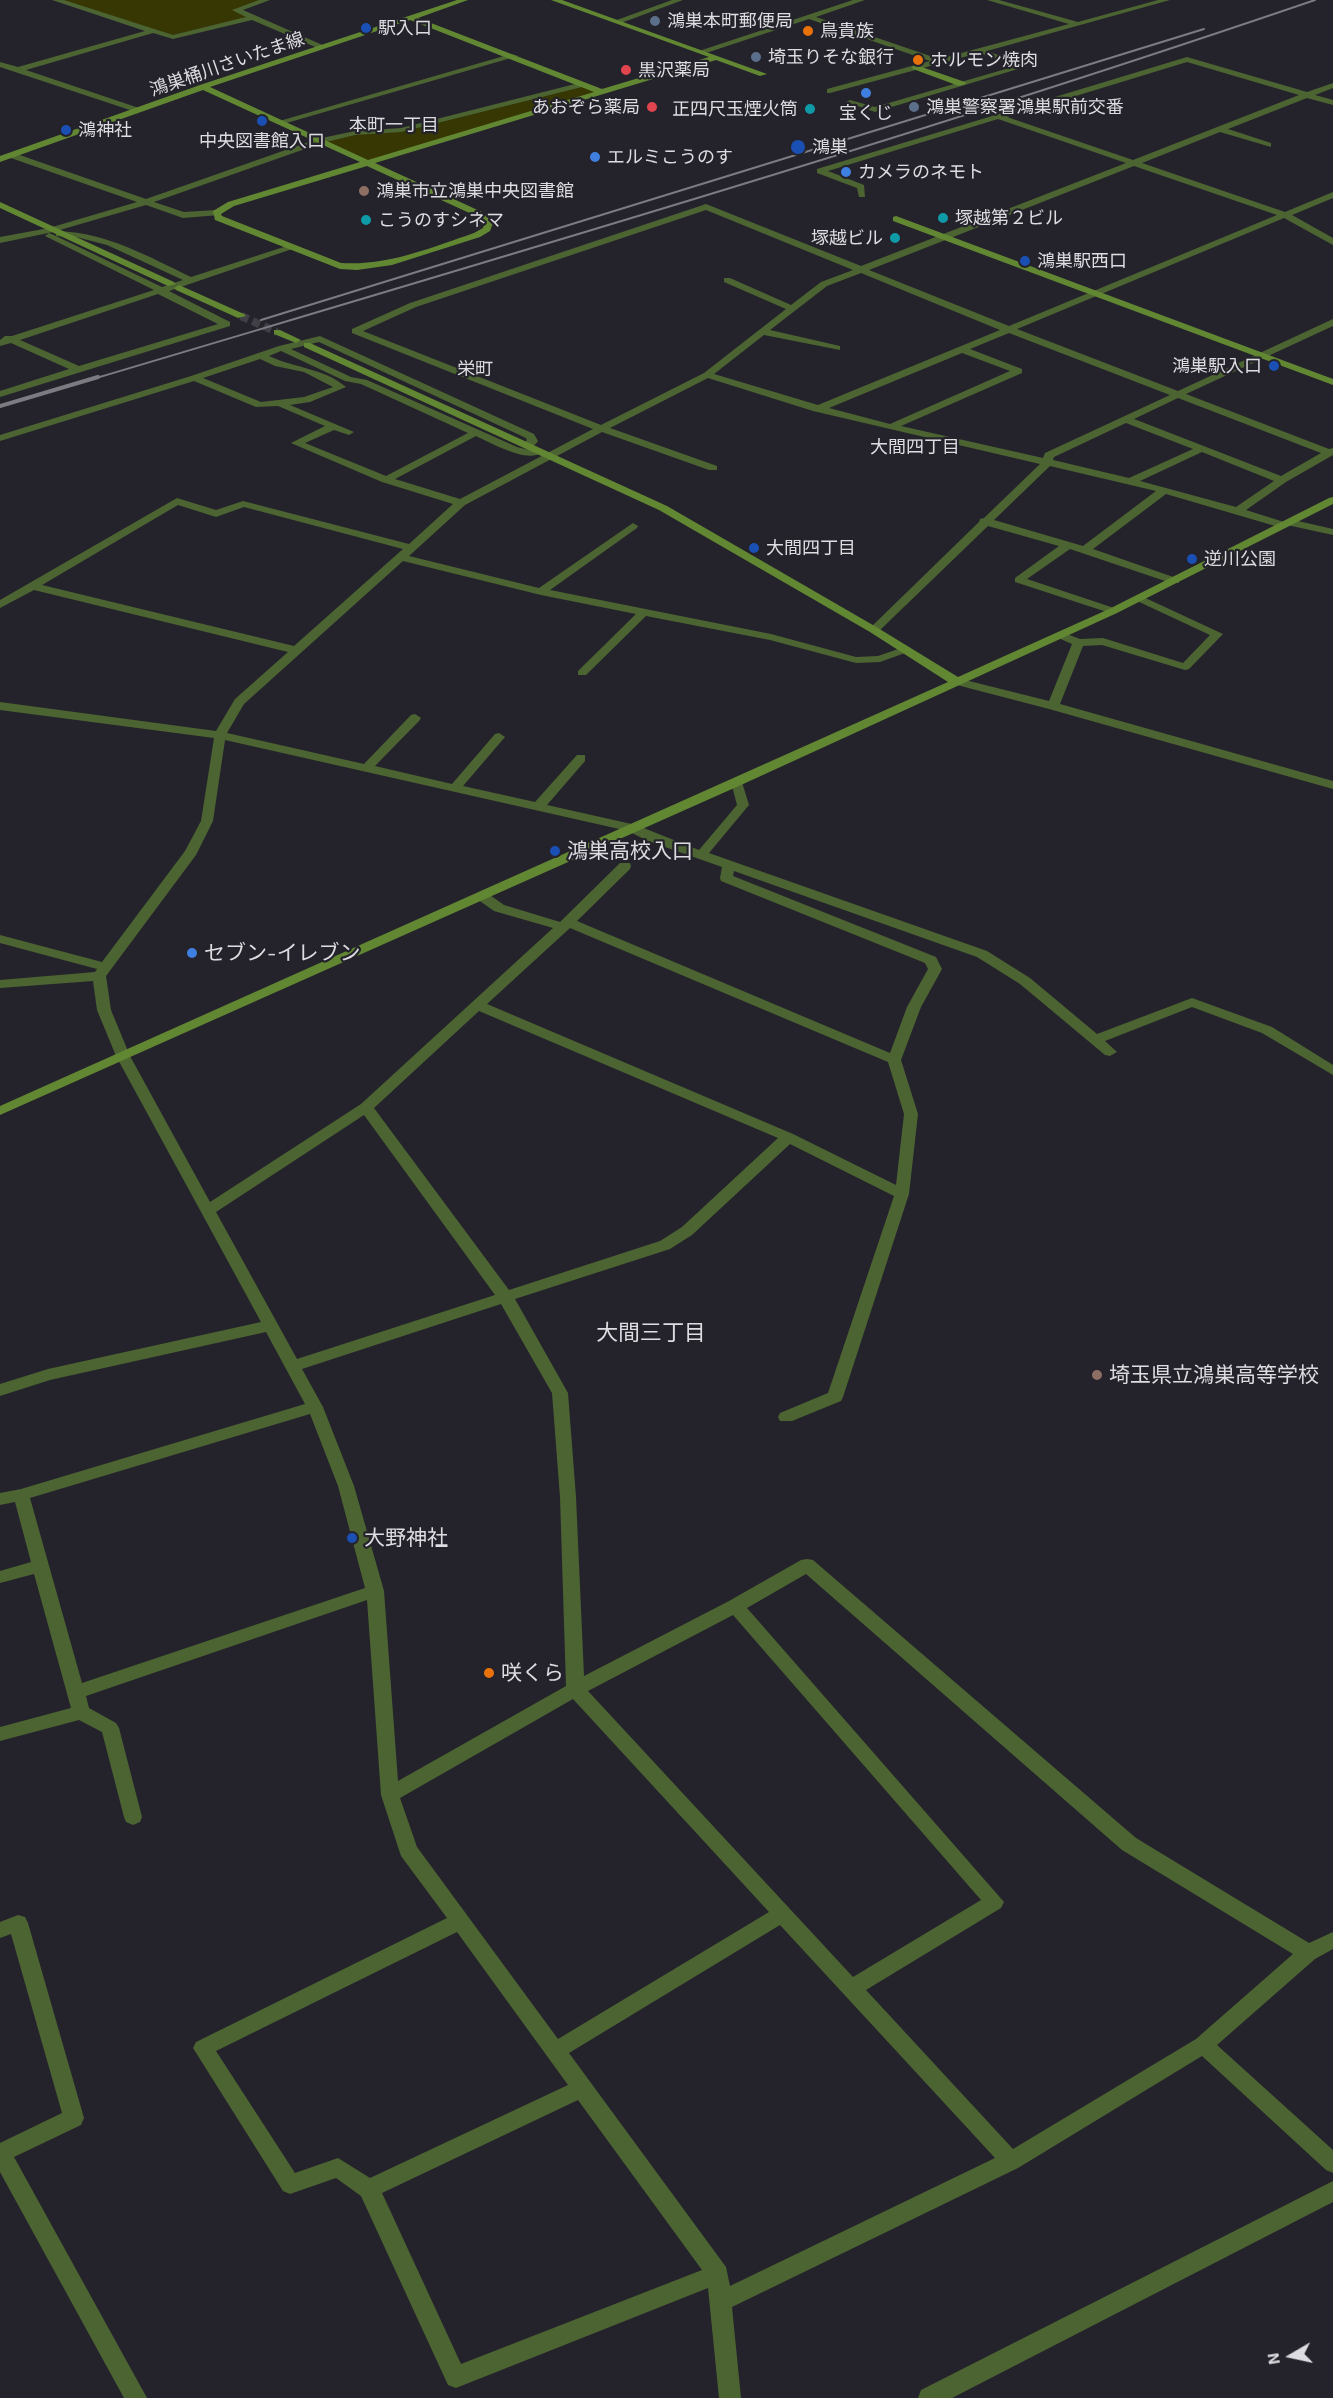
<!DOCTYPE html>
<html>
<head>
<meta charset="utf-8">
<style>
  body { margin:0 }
  #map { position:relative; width:1333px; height:2398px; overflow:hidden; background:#24232b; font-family:"Exo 2",sans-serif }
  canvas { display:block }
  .north { position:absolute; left:1261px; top:2326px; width:60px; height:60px; -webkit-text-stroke:4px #24232b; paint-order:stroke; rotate:261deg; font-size:16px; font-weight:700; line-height:24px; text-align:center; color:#dddce1 }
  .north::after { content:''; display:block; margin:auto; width:21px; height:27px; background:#dddce1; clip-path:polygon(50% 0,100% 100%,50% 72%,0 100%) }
</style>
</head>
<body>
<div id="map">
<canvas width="1333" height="2398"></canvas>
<div class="north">N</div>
</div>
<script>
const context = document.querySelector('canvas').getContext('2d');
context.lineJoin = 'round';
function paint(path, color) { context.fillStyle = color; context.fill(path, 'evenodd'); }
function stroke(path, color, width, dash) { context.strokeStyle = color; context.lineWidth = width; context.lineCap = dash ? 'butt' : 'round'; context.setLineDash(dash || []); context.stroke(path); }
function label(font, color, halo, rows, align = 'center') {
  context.font = font + ' "Exo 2","Noto Sans JP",sans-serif'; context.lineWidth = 4.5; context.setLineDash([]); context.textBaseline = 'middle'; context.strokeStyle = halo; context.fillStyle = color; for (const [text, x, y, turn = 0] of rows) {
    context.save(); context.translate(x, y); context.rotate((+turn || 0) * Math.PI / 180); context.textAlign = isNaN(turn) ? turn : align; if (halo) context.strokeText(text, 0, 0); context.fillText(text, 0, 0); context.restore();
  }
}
const green = new Path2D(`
  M 56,0 L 266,0 L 237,10 L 254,17 L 179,37 L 152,31 Z
  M 583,84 L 602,92 L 368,164 L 320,141 L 355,133 L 401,130 Z`);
const secondaryTunnel = new Path2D(`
  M 241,316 L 277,332`);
const street = new Path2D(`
  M 52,0 L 64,0 L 173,35 L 246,17 L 232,10 L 259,0 L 270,0 L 243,10 L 327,47 L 320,49 L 252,20 L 173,39 L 153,33 L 26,70 L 139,108 L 139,112 L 136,112 L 0,67 L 0,62 L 18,67 L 145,31 Z
  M 672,0 L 683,0 L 621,23 L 614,21 Z
  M 853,0 L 865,0 L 816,17 L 939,59 L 1069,24 L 987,0 L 999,0 L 1078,22 L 1158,0 L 1170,0 L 987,51 L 1028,66 L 875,112 L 846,102 L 850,100 L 875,107 L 1016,66 L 979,53 L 830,93 L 827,93 L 827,89 L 930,61 L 809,19 L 703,54 L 696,52 Z
  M 511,54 L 518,56 L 283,124 L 276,122 Z
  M 1187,57 L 1307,92 L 1333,83 L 1333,88 L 1315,95 L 1333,100 L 1333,105 L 1307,98 L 1228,129 L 1271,143 L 1271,147 L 1220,132 L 1142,163 L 1285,212 L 1333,192 L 1333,198 L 1292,215 L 1333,238 L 1333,245 L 1284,218 L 1017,329 L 1178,391 L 1333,319 L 1333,326 L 1186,394 L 1329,449 L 1333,448 L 1333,455 L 1286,482 L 1246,510 L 1284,522 L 1289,519 L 1333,529 L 1333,535 L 1287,525 L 1282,528 L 1166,494 L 1093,549 L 1179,579 L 1179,583 L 1171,583 L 1070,549 L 1027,579 L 1117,609 L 1117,613 L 1113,614 L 1015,582 L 1015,578 L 1059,546 L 988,526 L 878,632 L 870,632 L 870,628 L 979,522 L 980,519 L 984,518 L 1040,464 L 813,411 L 708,378 L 610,428 L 717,466 L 717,470 L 709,470 L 602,432 L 465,505 L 409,556 L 539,588 L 633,523 L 638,526 L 637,528 L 550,590 L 771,634 L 856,657 L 878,656 L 904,647 L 910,650 L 908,652 L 880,662 L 856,663 L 770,640 L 646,616 L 586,675 L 578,675 L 578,671 L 636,614 L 541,595 L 403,561 L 244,704 L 227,733 L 364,764 L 411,715 L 415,714 L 421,718 L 419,721 L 375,766 L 452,784 L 495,734 L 499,733 L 505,737 L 463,786 L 535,802 L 577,755 L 585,755 L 585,761 L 547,805 L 636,825 L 699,850 L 737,805 L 731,782 L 733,779 L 741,779 L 749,805 L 709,853 L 987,951 L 1030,978 L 1097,1034 L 1192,998 L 1272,1027 L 1333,1065 L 1333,1075 L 1262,1033 L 1192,1007 L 1105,1041 L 1117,1052 L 1110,1056 L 1105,1055 L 1020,984 L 977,957 L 734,871 L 733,876 L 936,957 L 942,969 L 921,1007 L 901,1060 L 918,1114 L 909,1194 L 843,1397 L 841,1401 L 792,1421 L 780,1421 L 778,1417 L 780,1413 L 828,1393 L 894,1196 L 790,1144 L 692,1235 L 670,1249 L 515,1299 L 568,1393 L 576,1497 L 584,1676 L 729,1601 L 801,1560 L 807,1559 L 813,1560 L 1136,1838 L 1309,1943 L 1333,1932 L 1333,1949 L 1315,1959 L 1217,2045 L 1333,2150 L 1333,2173 L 1326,2170 L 1202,2056 L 1018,2168 L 732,2307 L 741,2398 L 719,2398 L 708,2288 L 456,2388 L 448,2385 L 361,2196 L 336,2178 L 290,2194 L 283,2191 L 193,2048 L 196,2042 L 447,1918 L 401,1856 L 381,1795 L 367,1600 L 86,1696 L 89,1708 L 116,1723 L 119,1728 L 142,1817 L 140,1822 L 133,1825 L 126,1822 L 124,1817 L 102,1732 L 79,1720 L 0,1741 L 0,1727 L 71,1708 L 34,1574 L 0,1583 L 0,1571 L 31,1562 L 15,1502 L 0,1505 L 0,1493 L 21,1489 L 305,1404 L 266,1332 L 50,1380 L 0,1396 L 0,1384 L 48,1369 L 261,1322 L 116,1056 L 97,1010 L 93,981 L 0,988 L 0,980 L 95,972 L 97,969 L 0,943 L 0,935 L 102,962 L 185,851 L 201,821 L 214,738 L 0,710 L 0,702 L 216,731 L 235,699 L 288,652 L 34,590 L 0,608 L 0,600 L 177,498 L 216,510 L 243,501 L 409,544 L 453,504 L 382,482 L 291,443 L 325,426 L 278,406 L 256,407 L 194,381 L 0,441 L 0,435 L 191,376 L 279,346 L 320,336 L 534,434 L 538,441 C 535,446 529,449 523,447 L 522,445 L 527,440 L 526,438 L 319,342 L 291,349 L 351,377 L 367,380 L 517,447 L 541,453 C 527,463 491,443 476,436 L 395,479 L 460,499 L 593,429 L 352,333 L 352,329 L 410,303 L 706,204 L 861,266 L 1126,163 L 998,119 L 828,171 L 864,185 L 865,197 L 859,197 L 857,188 L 817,173 L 817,169 ZM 1187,62 L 1299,95 L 1133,160 L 1007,117 ZM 1134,166 L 1277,215 L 1009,326 L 869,270 ZM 706,210 L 853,270 L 821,282 L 791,305 L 730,278 L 724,278 L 724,282 L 786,309 L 704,373 L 601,425 L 363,331 L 416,307 ZM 861,273 L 1000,330 L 818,405 L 714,374 L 764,335 L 840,350 L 840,346 L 770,330 L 827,286 ZM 1009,333 L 1170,395 L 1045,453 L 1043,458 L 901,426 L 1022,373 L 1022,369 L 970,349 ZM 281,351 L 345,381 L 361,384 L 468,433 L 386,476 L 305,443 L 334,430 L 349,435 L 354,432 L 290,405 L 310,402 L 346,387 C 324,368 294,368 269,356 ZM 962,353 L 1010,371 L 890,424 L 829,408 ZM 260,359 L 275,366 L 304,372 L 333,387 L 304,397 L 261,402 L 203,378 ZM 1178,398 L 1321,453 L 1281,476 L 1134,419 ZM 1126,423 L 1193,449 L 1129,478 L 1053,460 L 1054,457 ZM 1202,452 L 1274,481 L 1236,507 L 1140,481 ZM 1050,466 L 1156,491 L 1083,546 L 994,520 ZM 178,505 L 216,517 L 244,507 L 403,549 L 294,646 L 42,585 ZM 225,740 L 628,831 L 648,841 L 722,867 L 720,878 L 721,881 L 925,963 L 928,969 L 907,1007 L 890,1053 L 577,921 L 630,869 L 631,866 L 630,863 L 620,863 L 560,922 L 504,905 L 487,893 L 477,893 L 475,896 L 477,899 L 494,911 L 553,928 L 361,1104 L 210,1202 L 130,1056 L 111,1010 L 106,976 L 196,855 L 213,821 ZM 570,928 L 888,1062 L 904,1114 L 896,1185 L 793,1134 L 487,1004 ZM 479,1011 L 778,1138 L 682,1227 L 660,1241 L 509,1290 L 374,1108 ZM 364,1115 L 495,1295 L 297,1359 L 216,1212 ZM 501,1304 L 552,1393 L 560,1497 L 566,1686 L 398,1781 L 384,1591 L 354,1486 L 323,1407 L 302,1369 ZM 310,1414 L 338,1486 L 365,1588 L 82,1683 L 30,1498 ZM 806,1574 L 1122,1850 L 1293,1954 L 1196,2039 L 1013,2149 L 866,1990 L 1001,1908 L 1004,1902 L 747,1608 ZM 733,1615 L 981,1900 L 853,1977 L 588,1691 ZM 573,1699 L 769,1912 L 558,2039 L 417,1847 L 400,1798 ZM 780,1925 L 995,2158 L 730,2286 L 726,2267 L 569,2053 ZM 457,1932 L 568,2085 L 370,2178 L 338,2158 L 295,2173 L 216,2051 ZM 578,2100 L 702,2270 L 461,2364 L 382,2193 Z
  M 583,82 L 587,84 L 586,86 L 401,132 L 355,135 L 322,143 L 154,202 L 184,212 L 216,210 L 220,213 L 219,215 L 183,218 L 146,205 L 53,232 L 0,243 L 0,237 L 49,228 L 137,202 L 8,157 L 8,153 L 14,153 L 146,199 L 317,139 L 355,131 L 401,128 Z
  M 59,231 C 108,233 149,257 191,277 L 290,245 L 298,247 L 169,291 L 230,322 L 230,326 L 0,397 L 0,391 L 69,369 L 11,343 L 0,346 L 0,340 L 5,336 L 12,336 L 154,290 L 45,236 L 49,233 L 56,236 L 56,232 ZM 56,236 L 76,237 L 107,245 L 183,280 L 162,287 ZM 158,294 L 218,324 L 79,366 L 20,340 Z
  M 1139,595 L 1223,634 L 1189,669 L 1185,670 L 1102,645 L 1083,646 L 1060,704 L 1333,781 L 1333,789 L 1049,709 L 953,684 L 951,682 L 957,678 L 1049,701 L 1072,644 L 1056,637 L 1056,633 L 1064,633 L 1080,639 L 1103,638 L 1183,663 L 1210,635 L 1135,600 L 1135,596 Z
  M 18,1915 L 25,1917 L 28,1923 L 84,2118 L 81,2125 L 14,2157 L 147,2398 L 124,2398 L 0,2172 L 0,2143 L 62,2113 L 11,1934 L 0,1938 L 0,1922 Z
  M 1333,2181 L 1333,2202 L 952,2398 L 918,2398 L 921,2390 Z`);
const secondary = new Path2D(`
  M 457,0 L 468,0 L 418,18 L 602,89 L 709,57 L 551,0 L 562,0 L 767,74 L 760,76 L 716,60 L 375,163 L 482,212 L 493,223 L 490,231 L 480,237 L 392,265 L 357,270 L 340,269 L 215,220 L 213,211 L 228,202 L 360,162 L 203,90 L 0,162 L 0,156 L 200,85 ZM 410,20 L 594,92 L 368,160 L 210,87 ZM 367,166 L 476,216 L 484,224 L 483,228 L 474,233 C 430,248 388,266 341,263 L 222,216 L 221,214 L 234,206 Z
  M 916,65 L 965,82 L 966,84 L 959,86 L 913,69 L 912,67 Z
  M 0,202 L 174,282 L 176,284 L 168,286 L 0,208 Z
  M 896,216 L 1333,379 L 1333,385 L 893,221 L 893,217 Z
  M 179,285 L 244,314 L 246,316 L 238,318 L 176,290 L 174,288 Z
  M 274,330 L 280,330 L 301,340 L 296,343 L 274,334 Z
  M 304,343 L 310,343 L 667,506 L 878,628 L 958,677 L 1109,609 L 1329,498 L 1333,497 L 1333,504 L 1117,613 L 741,785 L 0,1115 L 0,1106 L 948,682 L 870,632 L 659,510 L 304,347 Z`);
const railFar1 = new Path2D(`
  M 261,320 L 1204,29
  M 93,379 C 502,257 911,138 1315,0`);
const rail = new Path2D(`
  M 0,406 L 98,377`);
const markers = [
  [655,21,6,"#5c6f8a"],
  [366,28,6,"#1a4fb4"],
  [808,31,6,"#e8710a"],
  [756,57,6,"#5c6f8a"],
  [918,60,6,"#e8710a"],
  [626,70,6,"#e0444e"],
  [866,93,6,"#3f7fe0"],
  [652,107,6,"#e0444e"],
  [914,107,6,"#5c6f8a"],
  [810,109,6,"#0f9aa8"],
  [262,121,6,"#1a4fb4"],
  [66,130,6,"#1a4fb4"],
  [798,147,8,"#1a4fb4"],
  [595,157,6,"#3f7fe0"],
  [846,172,6,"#3f7fe0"],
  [364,191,6,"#8d6e63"],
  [943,218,6,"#0f9aa8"],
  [366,220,6,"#0f9aa8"],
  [895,238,6,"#0f9aa8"],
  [1025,261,6,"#1a4fb4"],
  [1274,366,6,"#1a4fb4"],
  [754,548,6,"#1a4fb4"],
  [1192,559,6,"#1a4fb4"],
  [555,851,6,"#1a4fb4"],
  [192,953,6,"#3f7fe0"],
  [1097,1375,6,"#8d6e63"],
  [352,1538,6,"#1a4fb4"],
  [489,1673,6,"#e8710a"]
];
const farPoinames = [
  ["鴻巣本町郵便局",667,21],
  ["駅入口",378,28],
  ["鳥貴族",820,31],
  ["埼玉りそな銀行",768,57],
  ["ホルモン焼肉",930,60],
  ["黒沢薬局",638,70],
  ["あおぞら薬局",640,107,"right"],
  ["鴻巣警察署鴻巣駅前交番",926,107],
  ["正四尺玉煙火筒",798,109,"right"],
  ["宝くじ",866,113,"center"],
  ["鴻神社",78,130],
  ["中央図書館入口",262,141,"center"],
  ["鴻巣",812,147],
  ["エルミこうのす",607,157],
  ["カメラのネモト",858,172],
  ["鴻巣市立鴻巣中央図書館",376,191],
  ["塚越第２ビル",955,218],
  ["こうのすシネマ",378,220],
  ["塚越ビル",883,238,"right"],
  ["鴻巣駅西口",1037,261],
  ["鴻巣駅入口",1262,366,"right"],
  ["大間四丁目",766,548],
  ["逆川公園",1204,559]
];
const farStreetnames = [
  ["鴻巣桶川さいたま線",227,64,-19]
];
const farNeighbourhoodnames = [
  ["本町一丁目",394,125],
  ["栄町",475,369],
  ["大間四丁目",915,447]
];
const poiNames = [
  ["鴻巣高校入口",567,851],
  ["セブン-イレブン",204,953],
  ["埼玉県立鴻巣高等学校",1109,1375],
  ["大野神社",364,1538],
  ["咲くら",501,1673]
];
const neighbourhoodNames = [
  ["大間三丁目",651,1333]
];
paint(green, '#363703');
stroke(secondaryTunnel, '#403f46', 8, [8, 4.5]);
paint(street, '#4c6432');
paint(secondary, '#628733');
stroke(railFar1, '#7c7b82', 2);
stroke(rail, '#7c7b82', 4);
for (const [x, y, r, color] of markers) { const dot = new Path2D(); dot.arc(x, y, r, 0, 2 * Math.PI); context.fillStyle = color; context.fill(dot); stroke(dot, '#24232b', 2); }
label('18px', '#dddce1', '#24232b', farPoinames, 'left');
label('18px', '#dddce1', '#24232b', farStreetnames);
label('18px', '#dddce1', '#24232b', farNeighbourhoodnames);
label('21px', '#dddce1', '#24232b', poiNames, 'left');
label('22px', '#dddce1', '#24232b', neighbourhoodNames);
</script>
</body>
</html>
